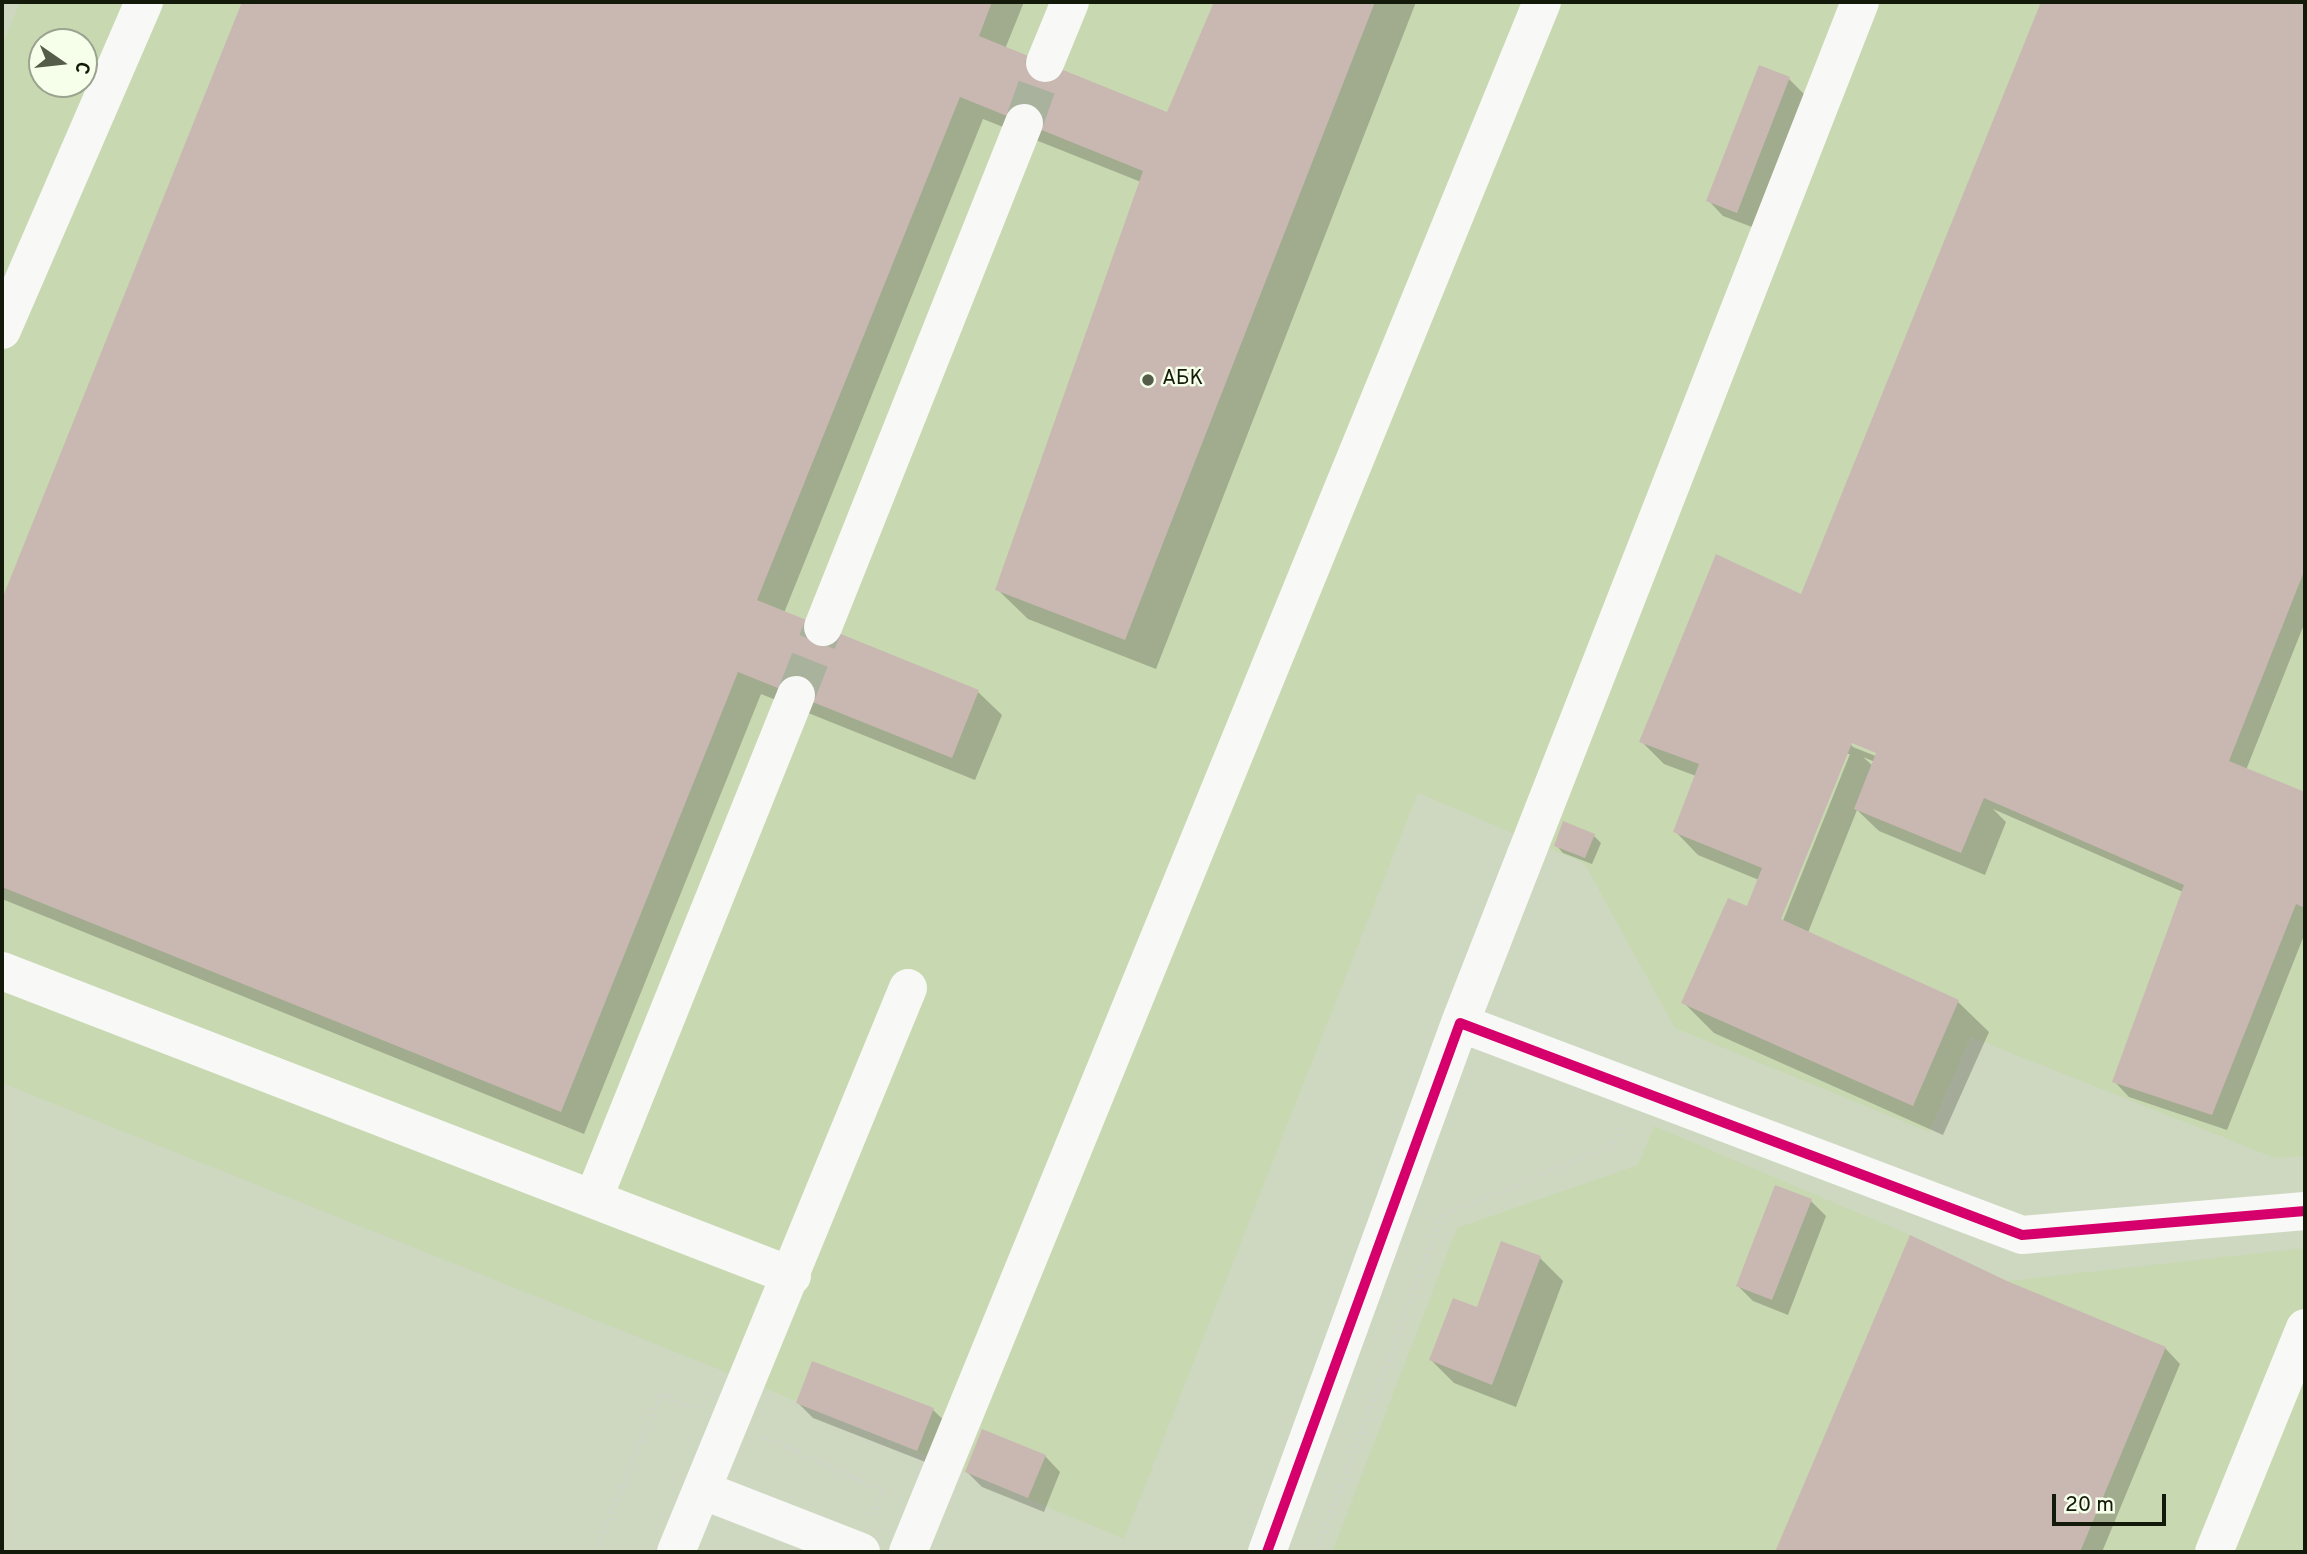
<!DOCTYPE html>
<html>
<head>
<meta charset="utf-8">
<style>
  body { margin:0 }
  #map { position:relative; width:2307px; height:1554px; overflow:hidden; background:#ced8c0; font-family:Overpass,sans-serif }
  canvas { display:block }
  .frame { position:absolute; inset:0; border:4px solid #141a0a; pointer-events:none }
  .north { position:absolute; left:28px; top:28px; width:70px; height:70px; box-sizing:border-box; background:#f5ffe9; border:2px solid #9ba390; border-radius:50%; rotate:104deg; font-size:19px; font-weight:700; line-height:28px; text-align:center; color:#141a0a }
  .north::after { content:''; display:block; margin:auto; width:24px; height:32px; background:#555c4a; clip-path:polygon(50% 0,100% 100%,50% 72%,0 100%) }
  .scale { position:absolute; left:2052px; top:1494px; width:114px; height:32px; box-sizing:border-box; border:4px solid #141a0a; border-top:0; padding-left:9px; font-size:21px; line-height:24px; white-space:nowrap; color:#141a0a; -webkit-text-stroke:5px #f5ffe9; paint-order:stroke }
</style>
</head>
<body>
<div id="map">
<canvas width="2307" height="1554"></canvas>
<div class="frame"></div>
<div class="north">С</div>
<div class="scale">20 m</div>
</div>
<script>
const context = document.querySelector('canvas').getContext('2d');
context.lineJoin = 'round';
function paint(path, color) { context.fillStyle = color; context.fill(path, 'evenodd'); }
function stroke(path, color, width, dash) { context.strokeStyle = color; context.lineWidth = width; context.lineCap = dash ? 'butt' : 'round'; context.setLineDash(dash || []); context.stroke(path); }
function label(font, color, halo, rows, align = 'center') {
  context.font = font + ' Overpass,sans-serif'; context.lineWidth = 5; context.setLineDash([]); context.textBaseline = 'middle'; context.strokeStyle = halo; context.fillStyle = color; for (const [text, x, y, turn = 0] of rows) {
    context.save(); context.translate(x, y); context.rotate((+turn || 0) * Math.PI / 180); context.textAlign = isNaN(turn) ? turn : align; if (halo) context.strokeText(text, 0, 0); context.fillText(text, 0, 0); context.restore();
  }
}
const built = new Path2D(`
  M 20,2 L 2305,2 L 2305,1156 L 2275,1158 L 1971,1037 L 1929,1132 L 1675,1028 L 1584,863 L 1418,793 L 1124,1539 L 748,1381 L 2,1083 L 2,46 ZM 42,42 L 84,42 L 84,84 L 42,84 Z
  M 1654,1126 L 1910,1235 L 2007,1281 L 2305,1248 L 2305,1552 L 1332,1552 L 1457,1228 L 1638,1165 Z`);
const shadow = new Path2D(`
  M 244,2 L 1024,2 L 1005,49 L 1168,116 L 1217,2 L 1416,2 L 1156,669 L 1028,619 L 997,589 L 1141,182 L 983,119 L 784,613 L 978,692 L 1002,715 L 975,780 L 761,694 L 584,1134 L 2,899 L 2,604 Z
  M 2043,2 L 2305,2 L 2305,622 L 2246,770 L 2305,794 L 2305,933 L 2227,1130 L 2129,1097 L 2114,1081 L 2183,892 L 1993,809 L 2006,822 L 1985,875 L 1879,831 L 1857,810 L 1807,935 L 1958,1002 L 1989,1032 L 1943,1135 L 1714,1033 L 1684,1003 L 1756,912 L 1759,880 L 1698,855 L 1675,831 L 1696,776 L 1664,764 L 1641,741 L 1717,556 L 1802,596 ZM 1847,740 L 1878,753 L 1878,757 L 1853,747 ZM 1846,754 L 1850,754 L 1780,928 L 1777,927 ZM 1863,757 L 1875,762 L 1873,766 Z
  M 1789,79 L 1804,94 L 1752,227 L 1723,216 L 1708,200 Z
  M 1594,836 L 1601,843 L 1592,864 L 1563,853 L 1556,845 Z
  M 1811,1201 L 1826,1216 L 1788,1315 L 1753,1301 L 1738,1286 Z
  M 1911,1237 L 2006,1282 L 2165,1348 L 2180,1364 L 2102,1552 L 1777,1552 Z
  M 1540,1258 L 1563,1281 L 1516,1407 L 1454,1383 L 1431,1360 L 1478,1309 Z
  M 813,1363 L 933,1410 L 949,1425 L 933,1465 L 813,1418 L 798,1403 Z
  M 1045,1456 L 1060,1472 L 1044,1512 L 982,1487 L 967,1472 Z`);
const building = new Path2D(`
  M 242,2 L 992,2 L 979,36 L 1167,112 L 1214,2 L 1375,2 L 1125,640 L 995,590 L 1143,171 L 960,97 L 757,600 L 979,690 L 952,758 L 738,672 L 561,1112 L 2,887 L 2,599 Z
  M 2041,2 L 2305,2 L 2305,569 L 2229,761 L 2305,792 L 2305,908 L 2296,904 L 2212,1115 L 2112,1082 L 2184,885 L 1984,798 L 1961,853 L 1854,809 L 1876,753 L 1852,743 L 1781,919 L 1959,1000 L 1913,1106 L 1681,1003 L 1728,898 L 1747,906 L 1762,868 L 1673,832 L 1699,764 L 1639,742 L 1716,554 L 1801,594 Z
  M 1759,65 L 1790,77 L 1737,213 L 1706,201 Z
  M 1563,821 L 1595,834 L 1585,858 L 1554,846 Z
  M 1775,1185 L 1812,1199 L 1772,1300 L 1736,1286 Z
  M 1910,1235 L 2007,1281 L 2166,1347 L 2080,1552 L 1775,1552 Z
  M 1501,1241 L 1541,1256 L 1492,1385 L 1429,1360 L 1453,1298 L 1477,1307 Z
  M 812,1361 L 934,1408 L 917,1451 L 796,1403 Z
  M 982,1429 L 1046,1455 L 1028,1498 L 965,1472 Z`);
const minorTunnel = new Path2D(`
  M 1024,123 L 1045,63
  M 796,695 L 823,627`);
const path = new Path2D(`
  M 765,1438 L 884,1491 L 873,1517
  M 595,1552 L 661,1395 L 696,1409
  M 1317,1552 L 1442,1216 L 1613,1145 L 1622,1123`);
const minor = new Path2D(`
  M 1045,63 L 1070,2
  M 2,330 L 144,2
  M 823,627 L 1024,123
  M 2,971 L 792,1276
  M 1460,1023 L 1860,2
  M 594,1197 L 796,695
  M 702,1490 L 861,1552
  M 676,1552 L 908,988
  M 908,1552 L 1542,2
  M 1267,1552 L 1460,1023 L 2022,1235 L 2305,1211
  M 2214,1552 L 2305,1328`);
const cycleway = new Path2D(`
  M 1267,1552 L 1460,1023 L 2022,1235 L 2305,1211`);
const markers = [
  [1148,380,7,"#555c4a"]
];
const poiNames = [
  ["АБК",1162,380]
];
paint(built, '#c8d8b1');
paint(shadow, '#0003');
paint(building, '#c9b8b2');
stroke(minorTunnel, '#a9b29c', 38, [38, 19]);
stroke(path, '#d1d4cd', 4.5, [2, 5]);
stroke(minor, '#f8f9f6', 38);
stroke(cycleway, '#d6006c', 10);
for (const [x, y, r, color] of markers) { const dot = new Path2D(); dot.arc(x, y, r, 0, 2 * Math.PI); context.fillStyle = color; context.fill(dot); stroke(dot, '#f5ffe9', 2.5); }
label('21px', '#141a0a', '#f5ffe9', poiNames, 'left');
</script>
</body>
</html>
